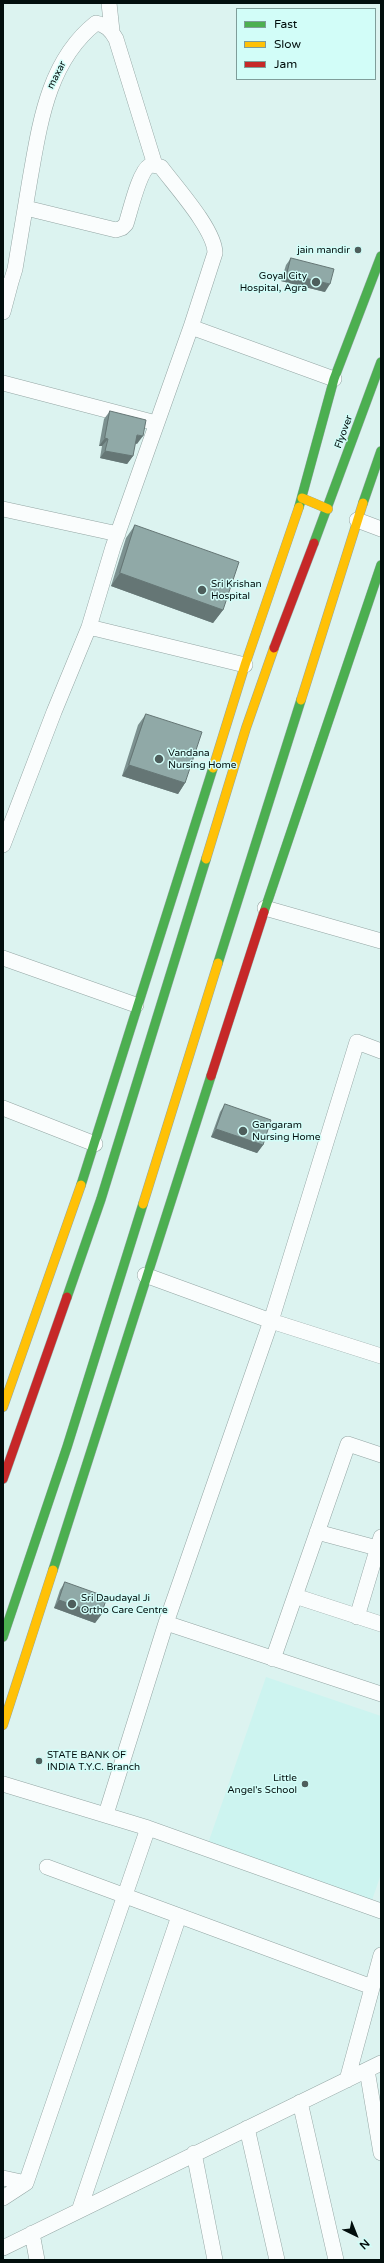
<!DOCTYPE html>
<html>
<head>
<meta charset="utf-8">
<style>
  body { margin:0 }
  #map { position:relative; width:384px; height:2263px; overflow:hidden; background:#dcf3f0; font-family:"Varela Round",sans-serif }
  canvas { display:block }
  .frame { position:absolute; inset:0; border:4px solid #020e0d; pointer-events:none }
  .legend { position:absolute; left:236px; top:8px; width:140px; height:72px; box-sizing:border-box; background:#d2fdf8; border:1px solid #7f9d9a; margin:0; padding:5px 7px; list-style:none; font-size:12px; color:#020e0d }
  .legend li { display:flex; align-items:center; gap:8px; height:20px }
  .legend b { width:20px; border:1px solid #7f9d9a }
  .north { position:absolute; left:336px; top:2215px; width:40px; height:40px; -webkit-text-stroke:3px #d2fdf8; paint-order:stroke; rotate:137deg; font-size:11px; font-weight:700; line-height:16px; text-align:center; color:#020e0d }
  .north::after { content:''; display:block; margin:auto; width:14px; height:18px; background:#020e0d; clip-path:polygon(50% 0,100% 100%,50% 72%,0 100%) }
</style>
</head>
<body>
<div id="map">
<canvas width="384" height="2263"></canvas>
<div class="frame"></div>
<ul class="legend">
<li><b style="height:5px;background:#4caf50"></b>Fast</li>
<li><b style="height:5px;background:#ffc107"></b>Slow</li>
<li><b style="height:5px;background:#c62828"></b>Jam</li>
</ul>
<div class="north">N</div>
</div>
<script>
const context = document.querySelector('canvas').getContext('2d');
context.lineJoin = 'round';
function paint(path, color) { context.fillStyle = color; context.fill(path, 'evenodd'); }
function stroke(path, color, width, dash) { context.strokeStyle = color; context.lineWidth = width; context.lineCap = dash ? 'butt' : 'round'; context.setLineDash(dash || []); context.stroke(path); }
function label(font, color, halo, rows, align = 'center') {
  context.font = font + ' "Varela Round",sans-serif'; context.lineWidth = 3; context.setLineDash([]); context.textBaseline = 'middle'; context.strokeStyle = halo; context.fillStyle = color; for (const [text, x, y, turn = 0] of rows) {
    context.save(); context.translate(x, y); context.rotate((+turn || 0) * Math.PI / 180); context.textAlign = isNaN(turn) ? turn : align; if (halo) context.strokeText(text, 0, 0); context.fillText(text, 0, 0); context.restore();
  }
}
const built = new Path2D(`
  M 266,1677 L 381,1716 L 381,1874 L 369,1909 L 205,1852 Z`);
const street = new Path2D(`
  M 109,3 L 112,31
  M 26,208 L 116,230 L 122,228 L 126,224 C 130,212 139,172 149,166 C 153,164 157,166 161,167 C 176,187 215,230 215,253 L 191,327
  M 3,289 L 11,282 L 15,269 C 20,239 25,209 30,179 C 40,123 48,61 96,23 C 106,25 111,30 116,39 L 155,165
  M 3,312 L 11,282
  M 3,383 L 156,423
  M 3,509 L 118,534
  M 357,520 L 381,529
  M 89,627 L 113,547 L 191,327 L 334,379
  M 3,845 L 54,712 L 89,627 L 245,665
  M 265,908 L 381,941
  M 3,958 L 136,1005
  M 3,1108 L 95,1144
  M 145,1275 L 271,1321 L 381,1356
  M 317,1532 L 377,1548
  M 295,1596 L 381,1624
  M 357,1617 L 381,1537
  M 166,1623 L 381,1694
  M 273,1659 L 348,1444 L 381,1455
  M 3,1784 L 148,1828 L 381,1911
  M 106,1814 L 166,1623 L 271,1321 L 357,1042 L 381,1051
  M 47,1867 L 372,1987
  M 367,2070 L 381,2153
  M 347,2080 L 381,1955
  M 300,2102 L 336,2260
  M 247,2128 L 277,2260
  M 194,2153 L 215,2260
  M 3,2178 L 26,2183
  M 3,2198 L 26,2183 L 148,1828
  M 80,2208 L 179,1916
  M 32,2233 L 37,2260
  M 3,2248 L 381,2063`);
const fast = new Path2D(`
  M 363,503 L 381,451
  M 299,507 L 334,379 L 381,256
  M 314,543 L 381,362
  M 264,912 L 381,565
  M 218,963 L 301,700
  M 81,1185 L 213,768
  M 67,1297 L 101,1199 L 206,859
  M 53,1570 L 211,1076
  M 3,1637 L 67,1447 L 143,1204`);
const slow = new Path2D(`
  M 302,498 L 328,509
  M 301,700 L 363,503
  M 213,768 L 245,665 L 299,507
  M 206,859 L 246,728 L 274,648
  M 143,1204 L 218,963
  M 3,1407 L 81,1185
  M 3,1725 L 53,1570`);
const jam = new Path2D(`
  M 274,648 L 314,543
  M 211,1076 L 264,912
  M 3,1479 L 67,1297`);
const wall = new Path2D(`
  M 291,258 L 325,292 L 281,281 L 286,265 Z
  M 110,411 L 137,444 L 135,443 L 133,456 L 127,464 L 100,458 L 102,446 L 99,446 L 104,419 Z
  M 135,525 L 223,610 L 213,623 L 111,586 L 126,538 Z
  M 146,714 L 185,783 L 178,794 L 122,776 L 138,725 Z
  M 225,1104 L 263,1145 L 257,1153 L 211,1137 L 220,1112 Z
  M 65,1582 L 101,1615 L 95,1623 L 54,1608 L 60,1590 Z`);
const shadedWall = new Path2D(`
  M 287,274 L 330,284 L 325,292 L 281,281 Z
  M 137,435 L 143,436 L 137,444 L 132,442 Z
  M 105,438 L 108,439 L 102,446 L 99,446 Z
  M 105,451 L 133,456 L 127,464 L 100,458 Z
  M 120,573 L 223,610 L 213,623 L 111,586 Z
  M 129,765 L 185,783 L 178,794 L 122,776 Z
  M 216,1129 L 263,1145 L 257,1153 L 211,1137 Z
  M 59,1600 L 101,1615 L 95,1623 L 54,1608 Z`);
const building = new Path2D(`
  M 291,258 L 334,269 L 330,284 L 287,274 Z
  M 110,411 L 146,420 L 143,436 L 137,435 L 133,456 L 105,451 L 108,439 L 105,438 Z
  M 135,525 L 239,562 L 223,610 L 120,573 Z
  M 146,714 L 202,732 L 185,783 L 129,765 Z
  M 225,1104 L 271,1120 L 263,1145 L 216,1129 Z
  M 65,1582 L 107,1597 L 101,1615 L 59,1600 Z`);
const markers = [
  [358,250,4,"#4e5e5c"],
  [316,282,5,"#4e5e5c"],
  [202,590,5,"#4e5e5c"],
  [159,759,5,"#4e5e5c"],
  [243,1131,5,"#4e5e5c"],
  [72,1604,5,"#4e5e5c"],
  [39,1761,4,"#4e5e5c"],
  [305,1784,4,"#4e5e5c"]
];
const streetNames = [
  ["maxar",57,75,-63],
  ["Flyover",344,432,-70]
];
const poiNames = [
  ["jain mandir",350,250,"right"],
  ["Goyal City",307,276,"right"],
  ["Hospital, Agra",307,288,"right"],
  ["Sri Krishan",211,584],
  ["Hospital",211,596],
  ["Vandana",168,753],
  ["Nursing Home",168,765],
  ["Gangaram",252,1125],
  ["Nursing Home",252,1137],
  ["Sri Daudayal Ji",81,1598],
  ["Ortho Care Centre",81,1610],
  ["STATE BANK OF",47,1755],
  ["INDIA T.Y.C. Branch",47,1767],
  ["Little",297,1778,"right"],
  ["Angel's School",297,1790,"right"]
];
paint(built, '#cdf4f0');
stroke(street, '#94a6a4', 16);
stroke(fast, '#94a6a4', 10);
stroke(slow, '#94a6a4', 10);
stroke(jam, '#94a6a4', 10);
stroke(street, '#fafdfd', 15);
stroke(fast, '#4caf50', 9);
stroke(slow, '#ffc107', 9);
stroke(jam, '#c62828', 9);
paint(wall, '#7c9190');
paint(shadedWall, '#657675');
paint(building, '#90a9a7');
stroke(building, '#657675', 1);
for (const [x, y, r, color] of markers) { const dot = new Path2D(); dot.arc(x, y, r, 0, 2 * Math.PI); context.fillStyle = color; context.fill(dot); stroke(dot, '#d2fdf8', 1.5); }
label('10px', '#020e0d', '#d2fdf8', streetNames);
label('10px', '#020e0d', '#d2fdf8', poiNames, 'left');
</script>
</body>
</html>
